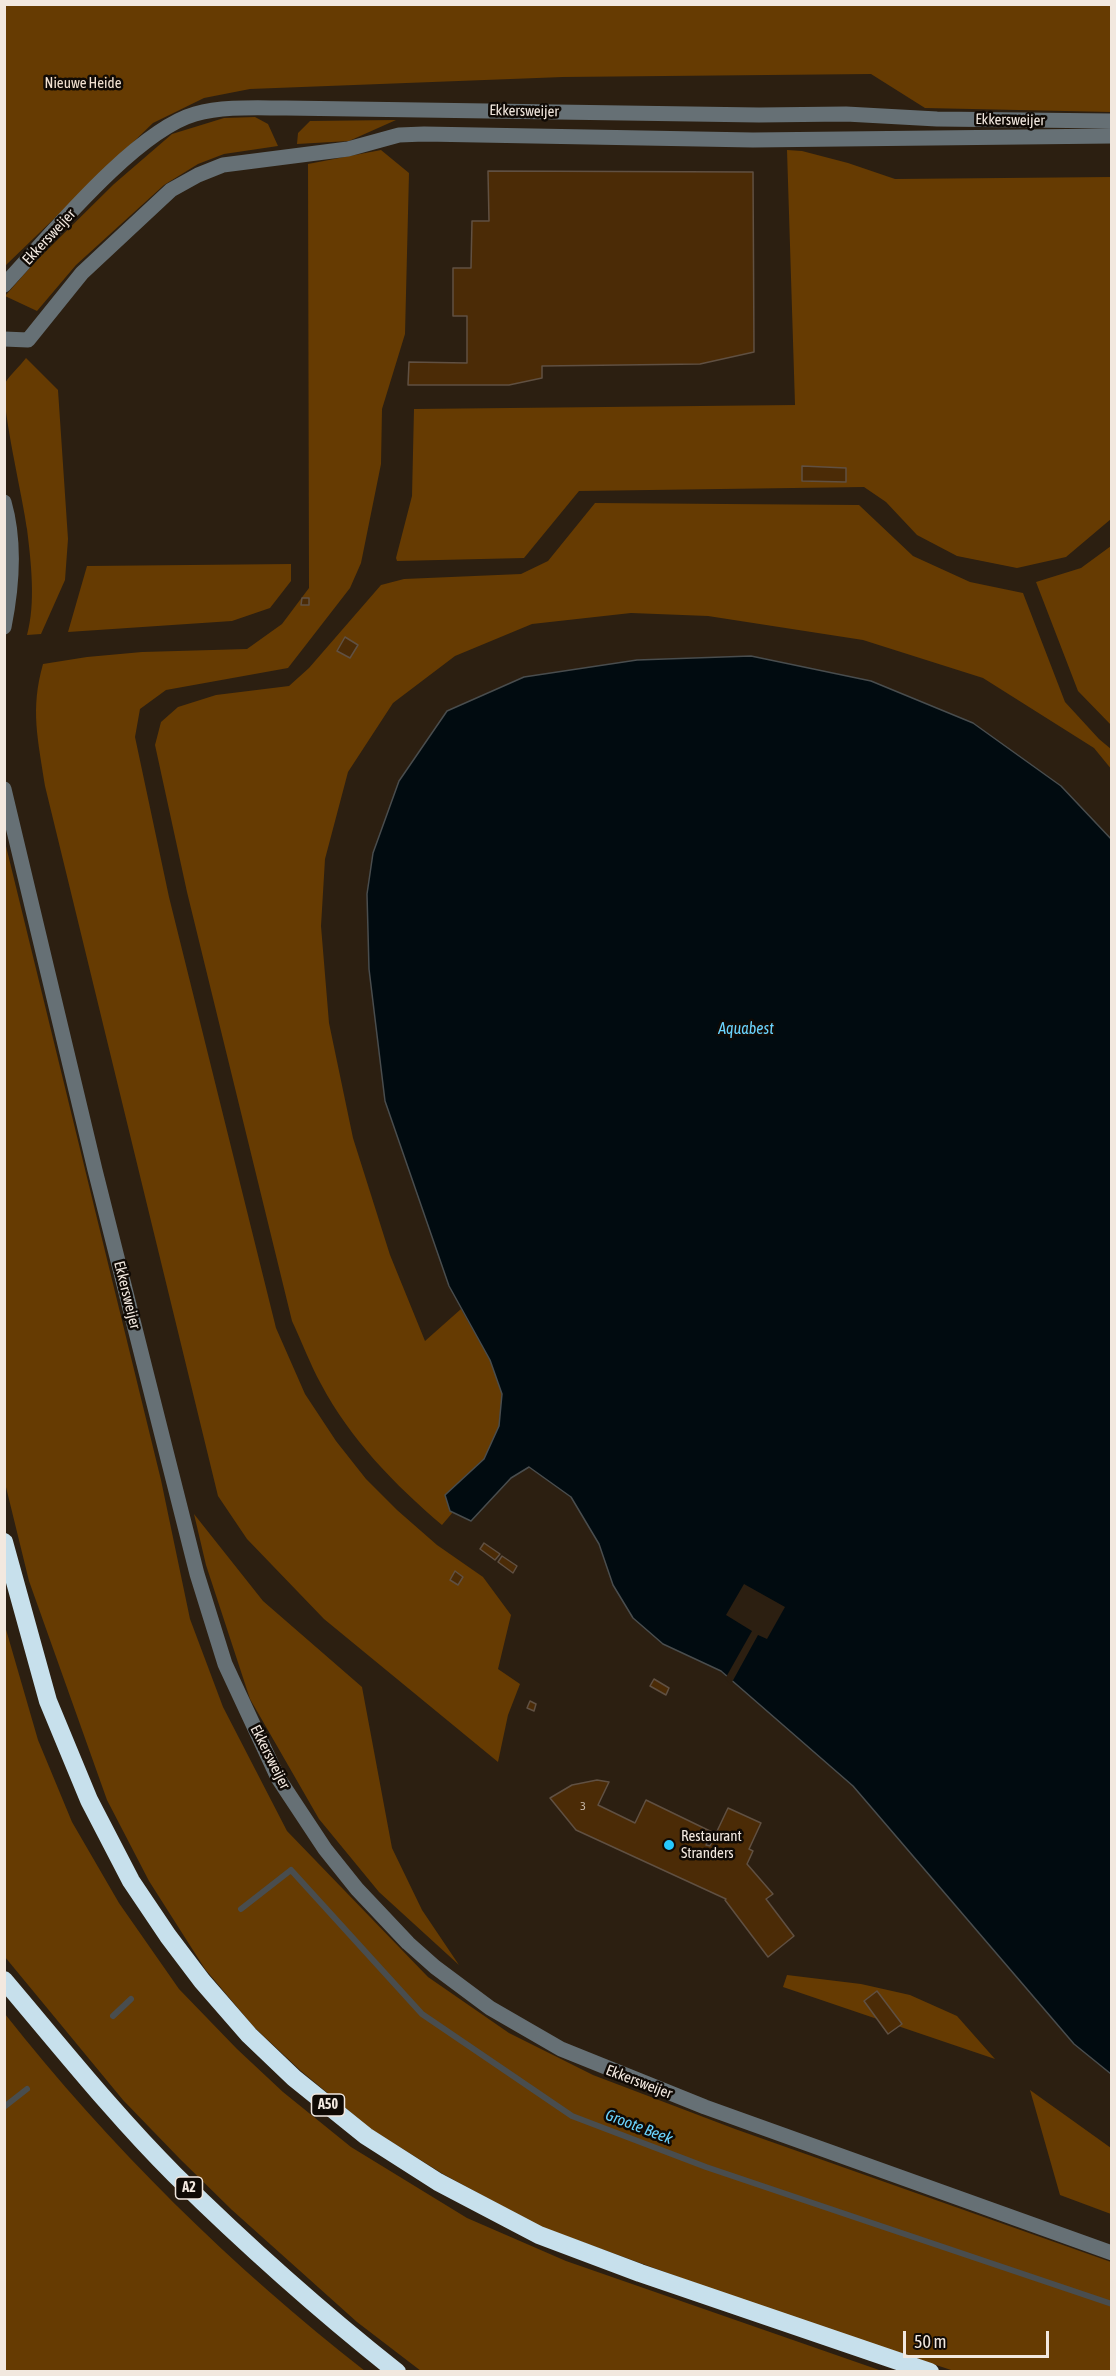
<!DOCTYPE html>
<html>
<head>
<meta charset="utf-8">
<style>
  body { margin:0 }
  #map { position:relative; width:1116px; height:2376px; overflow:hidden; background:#2c1f11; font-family:"Asap Condensed",sans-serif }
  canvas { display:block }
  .frame { position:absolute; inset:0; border:6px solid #f2e8df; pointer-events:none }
  .scale { position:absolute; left:903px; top:2331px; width:146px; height:27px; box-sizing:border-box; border:3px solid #f2e8df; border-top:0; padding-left:8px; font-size:18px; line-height:21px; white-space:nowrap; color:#f2e8df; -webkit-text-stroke:4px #100a05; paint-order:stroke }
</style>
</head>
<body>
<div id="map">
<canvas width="1116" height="2376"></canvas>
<div class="frame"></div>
<div class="scale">50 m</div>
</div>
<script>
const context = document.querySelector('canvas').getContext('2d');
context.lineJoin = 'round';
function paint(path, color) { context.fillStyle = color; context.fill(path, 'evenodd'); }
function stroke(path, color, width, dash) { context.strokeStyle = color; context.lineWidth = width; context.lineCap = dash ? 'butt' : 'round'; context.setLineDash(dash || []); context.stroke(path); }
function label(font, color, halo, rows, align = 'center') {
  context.font = font + ' "Asap Condensed",sans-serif'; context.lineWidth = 5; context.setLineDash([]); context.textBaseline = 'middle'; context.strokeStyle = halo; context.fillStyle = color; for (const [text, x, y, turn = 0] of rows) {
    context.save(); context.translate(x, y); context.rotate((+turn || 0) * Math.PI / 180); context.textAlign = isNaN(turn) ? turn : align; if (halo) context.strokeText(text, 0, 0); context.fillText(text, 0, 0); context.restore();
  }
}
const green = new Path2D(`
  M 5,5 L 1111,5 L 1111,112 L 925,108 L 871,74 L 563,77 L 250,89 L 204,98 L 153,123 L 5,266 Z
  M 255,117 L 268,124 L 278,146 L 224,154 L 198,164 L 164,185 L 76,265 L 37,311 L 5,296 L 35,262 L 114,184 L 172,134 L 224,118 Z
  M 396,120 L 349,141 L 297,144 L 298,133 L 310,121 Z
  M 381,150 L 409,173 L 405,334 L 382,409 L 381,464 L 361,563 L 350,588 L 288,668 L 166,690 L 140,709 L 135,737 L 169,897 L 276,1328 L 305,1394 L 336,1441 L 366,1479 L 397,1510 L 437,1545 L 483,1577 L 511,1615 L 498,1669 L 520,1684 L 508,1715 L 498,1762 L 324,1619 L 247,1539 L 218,1496 L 45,786 C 38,739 30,710 43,664 L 87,657 L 142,652 L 247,649 L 282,624 L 309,588 L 308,164 Z
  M 787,150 L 802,151 L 848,163 L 895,179 L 1111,177 L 1111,519 L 1066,557 L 1017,568 L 957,556 L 917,535 L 886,502 L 864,487 L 579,491 L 524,558 L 397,561 L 396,558 L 412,496 L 414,409 L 795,405 Z
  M 26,358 L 58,390 L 68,539 L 65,580 L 41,634 L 27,635 C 36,603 31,562 27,529 C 24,502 0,403 5,383 C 10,375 20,366 26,358 Z
  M 595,503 L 859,505 L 913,556 L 970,582 L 1023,593 L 1065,702 L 1099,739 L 1111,749 L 1112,770 L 1094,748 L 983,678 L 863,640 L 708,616 L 631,613 L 532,624 L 455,656 L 393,703 L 348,772 L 325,859 L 321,926 L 329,1023 L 353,1138 L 390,1255 L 425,1341 L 461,1309 L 490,1360 L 502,1394 L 499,1426 L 484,1459 L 445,1495 L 450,1511 L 453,1512 L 442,1525 C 395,1485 350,1439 321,1384 C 310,1364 302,1342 292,1321 L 187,892 L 155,745 L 161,722 L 178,707 L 216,695 L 289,686 L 309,668 L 381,585 L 404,579 L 521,574 L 548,561 Z
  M 1111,546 L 1111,725 L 1078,691 L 1036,582 L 1081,568 Z
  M 291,564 L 291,581 L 270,608 L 232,621 L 68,632 L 87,566 Z
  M 4,838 L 161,1480 L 190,1619 L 223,1707 L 287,1831 L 428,1977 L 509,2033 L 593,2075 L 735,2129 L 1111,2262 L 1111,2371 L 954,2371 L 742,2300 L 541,2227 L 443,2174 L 371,2129 L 301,2071 L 254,2027 L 205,1969 L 149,1881 L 107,1800 L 29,1581 L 5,1483 Z
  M 194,1514 L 263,1601 L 362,1687 L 392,1848 L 422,1910 L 459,1965 L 379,1892 L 319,1819 L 250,1699 L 206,1565 Z
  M 5,1626 L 38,1740 L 72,1822 L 119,1903 L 179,1989 L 237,2049 L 283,2092 L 351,2147 L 467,2218 L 566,2261 L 882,2371 L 421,2371 L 357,2322 L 232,2210 L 180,2159 L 123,2100 L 5,1957 Z
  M 787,1975 L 861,1984 L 910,1995 L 957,2016 L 995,2059 L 783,1987 Z
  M 5,2014 C 110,2147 232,2267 365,2371 L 5,2371 Z
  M 1030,2090 L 1111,2148 L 1111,2214 L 1060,2195 Z`);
const water = new Path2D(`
  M 751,656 L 871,681 L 973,723 L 1061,786 L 1112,840 L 1111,2074 L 1074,2044 L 853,1786 L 721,1671 L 663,1644 L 633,1618 L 613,1585 L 599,1544 L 571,1497 L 529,1467 L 511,1478 L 471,1521 L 450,1511 L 445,1495 L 484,1459 L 499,1426 L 502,1394 L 490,1360 L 449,1286 L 385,1101 L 369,969 L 367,894 L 373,853 L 399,781 L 447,711 L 524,677 L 637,660 Z`);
const pier = new Path2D(`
  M 744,1584 L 785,1607 L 767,1639 L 758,1635 L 731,1684 L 725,1679 L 752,1631 L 726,1615 Z`);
const stream = new Path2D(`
  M 241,1909 L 291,1870 L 422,2014 L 572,2116 L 706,2167 L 1112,2304
  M 113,2016 L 131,1999
  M 4,2107 L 27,2089`);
const building = new Path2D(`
  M 488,171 L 753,172 L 754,352 L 700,364 L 542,366 L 542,378 L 509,385 L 408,385 L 409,362 L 467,363 L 467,316 L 453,316 L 453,268 L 471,268 L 472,221 L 489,221 Z
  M 802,466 L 846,468 L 846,482 L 802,481 Z
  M 302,598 L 309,598 L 309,605 L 301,605 Z
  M 345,637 L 358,645 L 350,658 L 337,651 Z
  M 484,1543 L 500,1554 L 495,1560 L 480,1549 Z
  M 502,1556 L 517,1566 L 513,1573 L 498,1562 Z
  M 455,1571 L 463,1577 L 458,1585 L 450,1580 Z
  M 654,1679 L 669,1688 L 666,1695 L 650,1686 Z
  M 530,1701 L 536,1704 L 534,1711 L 527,1708 Z
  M 597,1780 L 609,1782 L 598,1805 L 635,1823 L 646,1800 L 712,1832 L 706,1845 L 710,1846 L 728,1808 L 761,1823 L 749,1849 L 753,1851 L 747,1864 L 773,1894 L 766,1899 L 794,1936 L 768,1957 L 725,1900 L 726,1899 L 576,1830 L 550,1798 L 572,1785 Z
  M 877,1991 L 902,2024 L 888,2034 L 864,2001 Z`);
const minor = new Path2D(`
  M 4,285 C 48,238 135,131 195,114 C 224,106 256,108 286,108 L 759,115 L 846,114 L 937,119 L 1112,121
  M 4,339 L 28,340 L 82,273 L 171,190 L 198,175 L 223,165 L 348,149 L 399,135 L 424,134 L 753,140 L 1112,136
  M 4,502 C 15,540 12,587 4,627
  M 4,789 L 95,1170 L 197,1574 L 225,1664 L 278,1778 L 325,1849 L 357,1889 L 408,1943 L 435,1967 L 490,2008 L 561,2049 L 705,2107 L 1112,2253`);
const highway = new Path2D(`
  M 4,1542 L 48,1701 L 89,1800 L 131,1881 L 168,1936 L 202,1981 L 249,2035 L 294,2078 L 366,2136 L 438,2182 L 539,2235 L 640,2273 L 930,2372
  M 4,1980 C 60,2046 114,2114 175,2175 C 245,2244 320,2311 397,2372`);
const markers = [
  [669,1845,6,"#26c9fe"]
];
const numberNames = [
  ["3",583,1806]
];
const shields = [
  [328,2105,33],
  [189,2188,27]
];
const shieldNames = [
  ["A50",328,2105],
  ["A2",189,2188]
];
const parkNames = [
  ["Nieuwe Heide",83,83]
];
const streetNames = [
  ["Ekkersweijer",524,111,1],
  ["Ekkersweijer",1010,120,1],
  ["Ekkersweijer",49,237,-47],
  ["Ekkersweijer",127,1295,76],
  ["Ekkersweijer",270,1757,63],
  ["Ekkersweijer",639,2082,21]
];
const poiNames = [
  ["Restaurant",681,1836],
  ["Stranders",681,1853]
];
const waterNames = [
  ["Aquabest",746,1029],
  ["Groote Beek",639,2127,21]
];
paint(green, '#663b02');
paint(water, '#010b10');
stroke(water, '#494d4e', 1.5);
paint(pier, '#2c1f11');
stroke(stream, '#494d4e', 6);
paint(building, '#4b2b06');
stroke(building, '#605042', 1.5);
stroke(minor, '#667075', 15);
stroke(highway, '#c7e0ec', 18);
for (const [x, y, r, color] of markers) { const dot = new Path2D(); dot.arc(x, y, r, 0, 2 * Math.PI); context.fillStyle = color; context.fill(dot); stroke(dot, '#100a05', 2); }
label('12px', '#c8b9a9', null, numberNames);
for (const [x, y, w] of shields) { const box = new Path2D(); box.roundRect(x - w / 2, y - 11, w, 22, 4.5); context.fillStyle = '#100a05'; context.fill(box); stroke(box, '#f2e8df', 1.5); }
label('bold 14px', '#f2e8df', null, shieldNames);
label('15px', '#f2e1d1', '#100a05', parkNames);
label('15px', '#f2e8df', '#100a05', streetNames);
label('15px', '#f2e8df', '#100a05', poiNames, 'left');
label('italic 16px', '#6bd4fe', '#100a05', waterNames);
</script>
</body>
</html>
